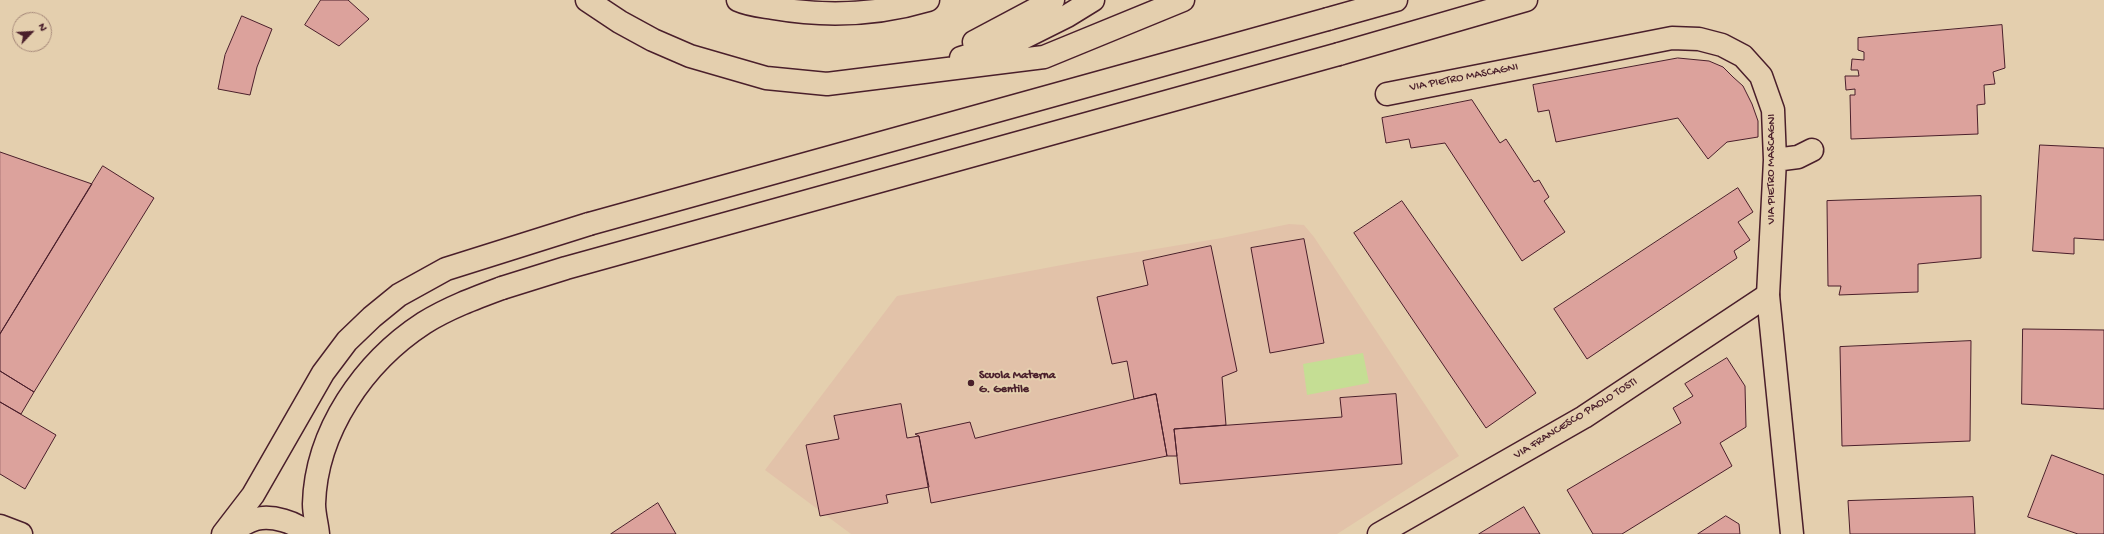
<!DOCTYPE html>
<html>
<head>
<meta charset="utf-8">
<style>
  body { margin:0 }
  #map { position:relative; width:2104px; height:534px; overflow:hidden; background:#e4cfae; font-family:"Gochi Hand",sans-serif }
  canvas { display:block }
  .north { position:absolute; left:12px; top:12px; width:40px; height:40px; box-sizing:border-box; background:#e4cfae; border:1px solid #a6897a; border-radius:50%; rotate:65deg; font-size:11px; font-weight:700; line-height:16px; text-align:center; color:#4a1f2b }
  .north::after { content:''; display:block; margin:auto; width:14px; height:18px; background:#4a1f2b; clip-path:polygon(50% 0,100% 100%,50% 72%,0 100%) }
</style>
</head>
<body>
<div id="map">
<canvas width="2104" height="534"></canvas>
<div class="north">N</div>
</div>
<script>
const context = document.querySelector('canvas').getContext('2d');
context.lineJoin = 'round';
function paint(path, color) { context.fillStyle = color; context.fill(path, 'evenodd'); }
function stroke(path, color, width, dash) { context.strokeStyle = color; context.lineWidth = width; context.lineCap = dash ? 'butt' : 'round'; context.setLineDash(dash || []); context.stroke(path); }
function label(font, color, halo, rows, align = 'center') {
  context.font = font + ' "Gochi Hand",sans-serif'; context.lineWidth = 4; context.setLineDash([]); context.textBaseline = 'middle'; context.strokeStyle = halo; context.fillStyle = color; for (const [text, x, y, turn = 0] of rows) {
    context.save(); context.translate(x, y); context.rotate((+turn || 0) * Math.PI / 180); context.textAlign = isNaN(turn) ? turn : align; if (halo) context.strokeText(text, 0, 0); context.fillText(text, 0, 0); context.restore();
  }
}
const built = new Path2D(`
  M 1289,224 L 1304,225 L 1314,237 L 1459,456 L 1337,534 L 851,534 L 765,470 L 897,296 L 1083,261 L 1222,238 Z`);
const green = new Path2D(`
  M 1363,353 L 1369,383 L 1307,395 L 1303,364 Z`);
const building = new Path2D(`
  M 321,0 L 348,0 L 369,19 L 339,46 L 305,25 Z
  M 242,16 L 272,29 L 257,67 L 250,95 L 218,89 L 225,55 Z
  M 2002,25 L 2005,68 L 1993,72 L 1995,84 L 1984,85 L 1985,104 L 1977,105 L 1978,134 L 1851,139 L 1850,95 L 1855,95 L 1855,89 L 1846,90 L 1845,76 L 1859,76 L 1858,70 L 1851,70 L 1852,59 L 1864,60 L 1864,52 L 1858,50 L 1858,38 Z
  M 1678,58 L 1709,61 L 1723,67 L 1733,77 L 1743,86 L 1752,104 L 1758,121 L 1758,137 L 1727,142 L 1708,159 L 1678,118 L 1556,142 L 1549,110 L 1538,112 L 1533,85 Z
  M 1472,100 L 1500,143 L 1506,139 L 1534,182 L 1539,180 L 1549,197 L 1544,201 L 1565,232 L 1522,261 L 1445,143 L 1411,148 L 1409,139 L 1386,143 L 1382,118 Z
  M 2040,145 L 2104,148 L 2104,240 L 2074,238 L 2074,254 L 2033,251 Z
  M 0,152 L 92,184 L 0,334 Z
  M 103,166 L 154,198 L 34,392 L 0,371 L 0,334 Z
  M 1738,188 L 1753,212 L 1738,222 L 1750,240 L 1734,251 L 1737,258 L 1587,359 L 1554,309 Z
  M 1981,196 L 1981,258 L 1918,264 L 1918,292 L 1839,295 L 1841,286 L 1828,286 L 1827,201 Z
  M 1402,201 L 1536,393 L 1486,428 L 1354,233 Z
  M 1304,239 L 1324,343 L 1270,353 L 1251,248 Z
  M 1211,246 L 1237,371 L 1222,377 L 1226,425 L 1174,429 L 1177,456 L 1167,456 L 1156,394 L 1134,399 L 1127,361 L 1112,364 L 1097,297 L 1148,285 L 1143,261 Z
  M 2023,329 L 2104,330 L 2104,409 L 2022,404 Z
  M 1971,341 L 1970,441 L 1842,446 L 1840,347 Z
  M 1727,358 L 1745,386 L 1746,427 L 1720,443 L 1732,466 L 1622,534 L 1593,534 L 1567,490 L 1681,423 L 1673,408 L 1693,396 L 1685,384 Z
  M 0,371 L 34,392 L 21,414 L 0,402 Z
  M 1156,394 L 1167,456 L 931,503 L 919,436 L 915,434 L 970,422 L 975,438 Z
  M 1396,394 L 1402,464 L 1180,484 L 1174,429 L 1342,417 L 1340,398 Z
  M 0,402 L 56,435 L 25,489 L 0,474 Z
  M 901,404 L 907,438 L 919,436 L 929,487 L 886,495 L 888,503 L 820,516 L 806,445 L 839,439 L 834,416 Z
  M 2052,455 L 2104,475 L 2104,534 L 2078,534 L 2028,517 Z
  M 1973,497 L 1975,534 L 1850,534 L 1848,501 Z
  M 658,503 L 676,534 L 611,534 Z
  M 1524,507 L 1540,534 L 1479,534 Z
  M 1726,516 L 1739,524 L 1740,534 L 1698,534 Z`);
const minor = new Path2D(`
  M 1387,94 L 1672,38 L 1699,39 L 1722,45 L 1743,56 L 1761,76 L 1773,110 L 1775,160 L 1768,295
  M 1775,160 L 1798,157 L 1812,150`);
const tertiary = new Path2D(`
  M 1379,534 L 1584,417 L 1768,295 L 1792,534`);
const secondary = new Path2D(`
  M 0,526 L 21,534
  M 228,534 C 237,528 245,522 256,519 C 272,515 296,522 308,534`);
const motorway = new Path2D(`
  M 587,0 L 620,22 L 653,40 L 690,56 L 766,78 L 827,84 L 1044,57 L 1183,0
  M 738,0 C 749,5 761,6 773,8 C 825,17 878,15 928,0
  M 1328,19 L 1396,0
  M 974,42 L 1053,0
  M 1339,54 L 1526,0
  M 961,58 L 1023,38 L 1067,16 L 1093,0
  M 223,534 L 253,495 L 323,373 L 347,341 L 372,317 L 399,295 L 446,269 L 589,224
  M 318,534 C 317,524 314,514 314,504 C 316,431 364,362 424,323 C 448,308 475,298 502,288`);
const motorwayBridge = new Path2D(`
  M 589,224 L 1328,19
  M 502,288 L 566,268 L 1339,54`);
const markers = [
  [971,383,4,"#4a1f2b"]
];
const streetNames = [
  ["VIA PIETRO MASCAGNI",1464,78,-11],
  ["VIA PIETRO MASCAGNI",1772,169,-90],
  ["VIA FRANCESCO PAOLO TOSTI",1576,419,-32]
];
const poiNames = [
  ["Scuola Materna",979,376],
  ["G. Gentile",979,390]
];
paint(built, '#e2c2a9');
paint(green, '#c5de94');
paint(building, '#dca29c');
stroke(building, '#4a1f2b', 1);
stroke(minor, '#4a1f2b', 25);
stroke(tertiary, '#4a1f2b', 25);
stroke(secondary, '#4a1f2b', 25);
stroke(motorway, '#4a1f2b', 25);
stroke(minor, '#e4cfae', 22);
stroke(tertiary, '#e4cfae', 22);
stroke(secondary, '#e4cfae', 22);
stroke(motorway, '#e4cfae', 22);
stroke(motorwayBridge, '#4a1f2b', 25, []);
stroke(motorwayBridge, '#e4cfae', 22);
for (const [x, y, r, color] of markers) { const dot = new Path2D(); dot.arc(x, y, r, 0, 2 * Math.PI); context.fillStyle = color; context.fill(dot); stroke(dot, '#e4cfae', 1.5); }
label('12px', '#4a1f2b', '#e4cfae', streetNames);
label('bold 12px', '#4a1f2b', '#e4cfae', poiNames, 'left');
</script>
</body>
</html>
